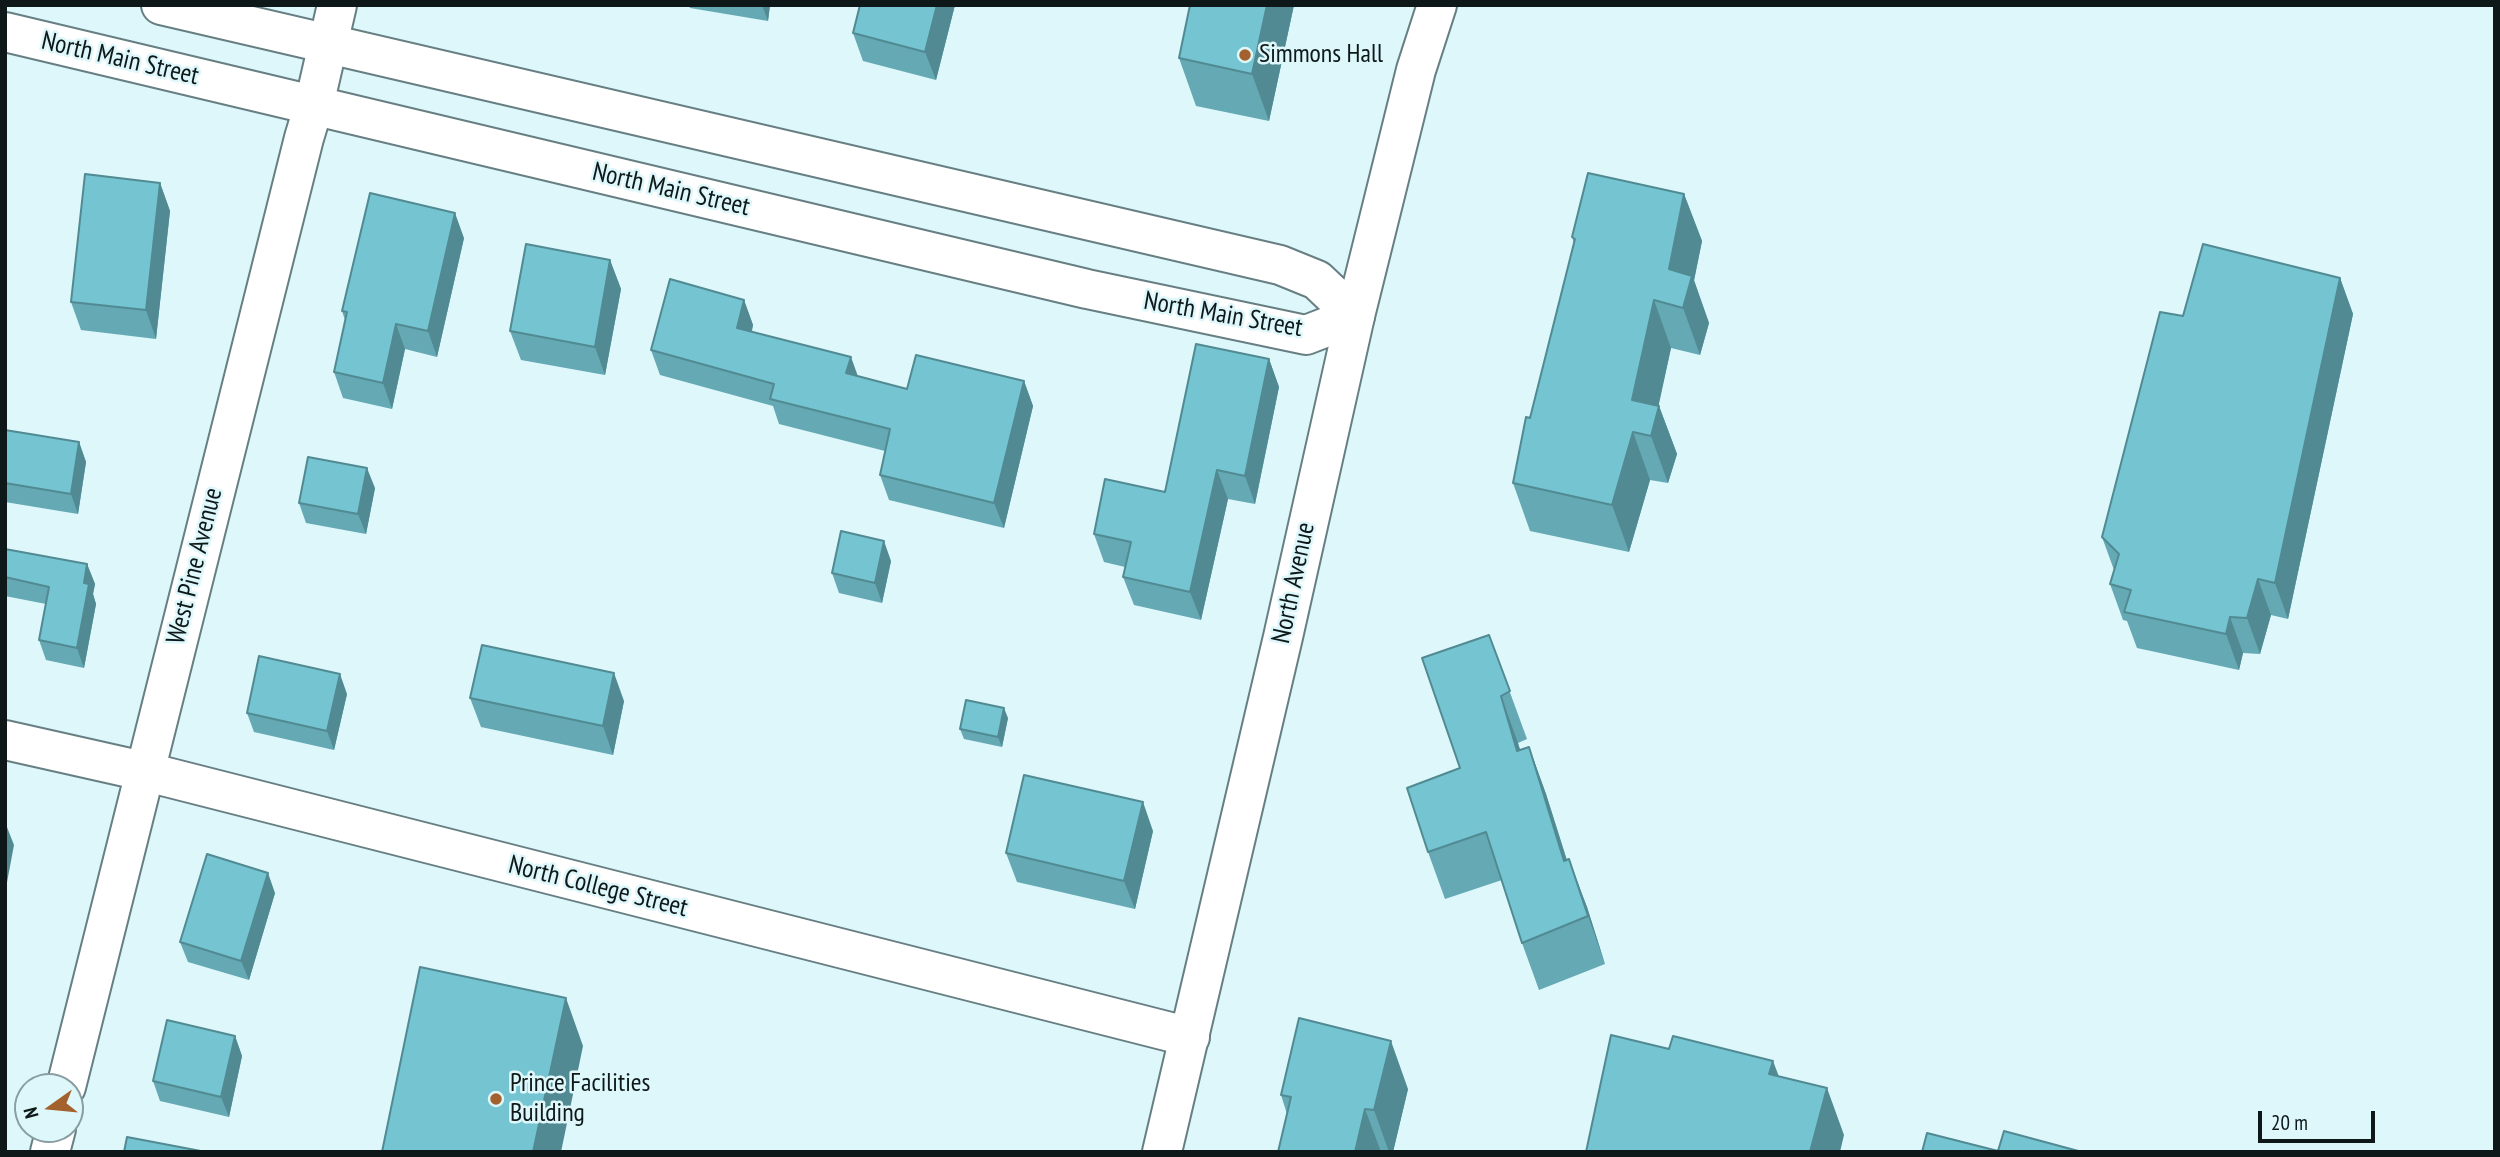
<!DOCTYPE html>
<html>
<head>
<meta charset="utf-8">
<style>
  body { margin:0 }
  #map { position:relative; width:2500px; height:1157px; overflow:hidden; background:#ddf7fb; font-family:"PT Sans Narrow",sans-serif }
  canvas { display:block }
  .frame { position:absolute; inset:0; border:7px solid #0e1819; pointer-events:none }
  .north { position:absolute; left:14px; top:1073px; width:70px; height:70px; box-sizing:border-box; background:#ddf7fb; border:2px solid #8a9ea1; border-radius:50%; rotate:255deg; font-size:19px; font-weight:700; line-height:28px; text-align:center; color:#0e1819 }
  .north::after { content:''; display:block; margin:auto; width:24px; height:32px; background:#a3612e; clip-path:polygon(50% 0,100% 100%,50% 72%,0 100%) }
  .scale { position:absolute; left:2258px; top:1111px; width:117px; height:32px; box-sizing:border-box; border:4px solid #0e1819; border-top:0; padding-left:9px; font-size:21px; line-height:24px; white-space:nowrap; color:#0e1819; -webkit-text-stroke:5px #ddf7fb; paint-order:stroke }
</style>
</head>
<body>
<div id="map">
<canvas width="2500" height="1157"></canvas>
<div class="frame"></div>
<div class="north">N</div>
<div class="scale">20 m</div>
</div>
<script>
const context = document.querySelector('canvas').getContext('2d');
context.lineJoin = 'round';
function stroke(path, color, width, dash) { context.strokeStyle = color; context.lineWidth = width; context.lineCap = dash ? 'butt' : 'round'; context.setLineDash(dash || []); context.stroke(path); }
function paint(path, color) { context.fillStyle = color; context.fill(path, 'evenodd'); }
function label(font, color, halo, rows, align = 'center') {
  context.font = font + ' "PT Sans Narrow",sans-serif'; context.lineWidth = 5; context.setLineDash([]); context.textBaseline = 'middle'; context.strokeStyle = halo; context.fillStyle = color; for (const [text, x, y, turn = 0] of rows) {
    context.save(); context.translate(x, y); context.rotate((+turn || 0) * Math.PI / 180); context.textAlign = isNaN(turn) ? turn : align; if (halo) context.strokeText(text, 0, 0); context.fillText(text, 0, 0); context.restore();
  }
}
const minor = new Path2D(`
  M 5,740 L 143,771 L 1190,1037
  M 66,1087 L 304,138 L 314,105 L 337,5
  M 50,1152 L 56,1129`);
const tertiary = new Path2D(`
  M 1162,1152 L 1283,637 L 1355,316`);
const primary = new Path2D(`
  M 161,5 L 1280,265 L 1317,280 L 1355,316
  M 5,32 L 1087,289 L 1306,335 L 1355,316
  M 1355,316 L 1416,70 L 1437,5`);
const wall = new Path2D(`
  M 689,5 L 770,5 L 768,21 L 690,8 Z
  M 955,5 L 936,80 L 863,61 L 853,33 Z
  M 1294,5 L 1269,121 L 1196,106 L 1179,58 Z
  M 160,183 L 170,211 L 156,339 L 81,330 L 71,302 Z
  M 1684,194 L 1702,241 L 1694,281 L 1709,323 L 1700,355 L 1671,348 L 1658,406 L 1659,406 L 1677,454 L 1668,483 L 1650,480 L 1629,552 L 1530,531 L 1513,483 L 1530,418 L 1574,243 L 1572,237 Z
  M 464,238 L 437,357 L 405,349 L 392,409 L 343,398 L 334,372 L 345,320 L 342,311 Z
  M 610,260 L 621,289 L 605,375 L 521,360 L 510,331 Z
  M 2340,278 L 2353,314 L 2288,619 L 2271,615 L 2260,654 L 2243,653 L 2239,670 L 2137,648 L 2127,621 L 2123,620 L 2110,584 L 2114,570 L 2102,537 L 2183,316 Z
  M 744,300 L 753,325 L 752,331 L 858,376 L 907,389 L 1024,381 L 1033,406 L 1004,528 L 889,500 L 880,475 L 885,451 L 779,424 L 773,406 L 660,375 L 651,350 Z
  M 1269,359 L 1279,387 L 1255,504 L 1228,499 L 1201,620 L 1134,605 L 1123,577 L 1125,567 L 1104,562 L 1094,534 L 1165,492 Z
  M 5,430 L 79,442 L 86,462 L 78,514 L 5,502 Z
  M 375,488 L 366,534 L 306,523 L 299,503 Z
  M 5,549 L 87,564 L 95,584 L 93,594 L 96,604 L 84,668 L 46,660 L 39,640 L 46,604 L 5,596 Z
  M 891,561 L 882,603 L 839,593 L 832,573 Z
  M 1489,635 L 1527,739 L 1518,743 L 1520,750 L 1529,747 L 1546,794 L 1567,860 L 1587,907 L 1605,964 L 1539,990 L 1522,943 L 1502,880 L 1445,899 L 1428,852 L 1460,768 Z
  M 347,694 L 334,750 L 254,732 L 247,713 Z
  M 470,698 L 624,701 L 613,755 L 481,727 Z
  M 1008,718 L 1002,747 L 964,739 L 960,729 Z
  M 1153,831 L 1135,909 L 1017,882 L 1006,853 Z
  M 275,893 L 249,980 L 188,962 L 180,942 Z
  M 235,1036 L 242,1056 L 229,1117 L 160,1101 L 153,1081 Z
  M 1408,1089 L 1393,1152 L 1278,1152 L 1287,1114 L 1281,1095 Z`);
const shadedWall = new Path2D(`
  M 762,5 L 770,5 L 768,21 Z
  M 937,5 L 955,5 L 936,80 L 925,52 Z
  M 1267,5 L 1294,5 L 1269,121 L 1252,74 Z
  M 160,183 L 170,211 L 156,339 L 146,310 Z
  M 1684,194 L 1702,241 L 1694,280 L 1709,323 L 1700,355 L 1669,269 Z
  M 455,213 L 464,238 L 437,357 L 428,331 Z
  M 610,260 L 621,289 L 605,375 L 595,347 Z
  M 2340,278 L 2353,314 L 2288,619 L 2275,583 Z
  M 744,300 L 753,325 L 746,353 L 737,328 Z
  M 1654,300 L 1671,348 L 1654,427 L 1659,406 L 1677,454 L 1668,483 L 1651,436 L 1632,400 Z
  M 396,324 L 405,349 L 392,409 L 383,383 Z
  M 851,357 L 860,382 L 846,373 Z
  M 1269,359 L 1279,387 L 1255,504 L 1245,476 Z
  M 1024,381 L 1033,406 L 1004,528 L 994,503 Z
  M 1633,432 L 1650,480 L 1629,552 L 1612,505 Z
  M 79,442 L 86,462 L 78,514 L 71,494 Z
  M 367,468 L 375,488 L 366,534 L 358,514 Z
  M 1217,470 L 1228,499 L 1201,620 L 1190,592 Z
  M 884,541 L 891,561 L 882,603 L 875,583 Z
  M 87,564 L 95,584 L 93,594 L 96,604 L 84,668 L 77,648 L 84,583 Z
  M 2258,579 L 2271,615 L 2260,654 L 2247,618 Z
  M 2230,617 L 2243,653 L 2239,670 L 2226,634 Z
  M 614,673 L 624,701 L 613,755 L 603,726 Z
  M 340,674 L 347,694 L 334,750 L 327,731 Z
  M 1501,696 L 1518,743 L 1535,798 L 1517,751 Z
  M 1004,708 L 1008,718 L 1002,747 L 998,737 Z
  M 1529,747 L 1546,794 L 1582,909 L 1564,861 Z
  M 1143,802 L 1153,831 L 1135,909 L 1124,881 Z
  M 5,822 L 14,845 L 5,893 Z
  M 1569,859 L 1587,907 L 1605,964 L 1588,916 Z
  M 268,873 L 275,893 L 249,980 L 241,961 Z
  M 566,998 L 583,1046 L 561,1152 L 533,1152 Z
  M 235,1036 L 242,1056 L 229,1117 L 221,1097 Z
  M 1391,1041 L 1408,1089 L 1393,1152 L 1389,1152 L 1374,1110 Z
  M 1773,1061 L 1791,1108 L 1769,1074 Z
  M 1827,1088 L 1844,1135 L 1840,1152 L 1810,1152 Z
  M 1365,1109 L 1381,1152 L 1355,1152 Z`);
const building = new Path2D(`
  M 860,5 L 937,5 L 925,52 L 853,33 Z
  M 1190,5 L 1267,5 L 1252,74 L 1179,58 Z
  M 1588,173 L 1684,194 L 1669,269 L 1692,276 L 1683,308 L 1654,300 L 1632,400 L 1659,406 L 1651,436 L 1633,432 L 1612,505 L 1513,483 L 1526,417 L 1530,418 L 1575,239 L 1572,237 Z
  M 85,174 L 160,183 L 146,310 L 71,302 Z
  M 370,193 L 455,213 L 428,331 L 396,324 L 383,383 L 334,372 L 347,312 L 342,311 Z
  M 526,244 L 610,260 L 595,347 L 510,331 Z
  M 2203,244 L 2340,278 L 2275,583 L 2258,579 L 2247,618 L 2230,617 L 2226,634 L 2124,612 L 2131,590 L 2110,584 L 2119,554 L 2102,537 L 2160,312 L 2183,316 Z
  M 670,279 L 744,300 L 737,328 L 851,357 L 846,373 L 907,389 L 916,355 L 1024,381 L 994,503 L 880,475 L 890,429 L 770,399 L 774,384 L 651,350 Z
  M 1196,344 L 1269,359 L 1245,476 L 1217,470 L 1190,592 L 1123,577 L 1131,542 L 1094,534 L 1105,479 L 1165,492 Z
  M 5,430 L 79,442 L 71,494 L 5,483 Z
  M 308,457 L 367,468 L 358,514 L 299,503 Z
  M 841,531 L 884,541 L 875,583 L 832,573 Z
  M 5,549 L 87,564 L 84,583 L 89,584 L 77,648 L 39,640 L 49,587 L 5,577 Z
  M 1489,635 L 1510,691 L 1501,696 L 1517,751 L 1529,747 L 1564,861 L 1569,859 L 1588,916 L 1522,943 L 1486,832 L 1428,852 L 1407,788 L 1460,768 L 1422,658 Z
  M 482,645 L 614,673 L 603,726 L 470,698 Z
  M 259,656 L 340,674 L 327,731 L 247,713 Z
  M 966,700 L 1004,708 L 998,737 L 960,729 Z
  M 1024,775 L 1143,802 L 1124,881 L 1006,853 Z
  M 207,854 L 268,873 L 241,961 L 180,942 Z
  M 420,967 L 566,998 L 533,1152 L 382,1152 Z
  M 1299,1018 L 1391,1041 L 1374,1110 L 1365,1109 L 1355,1152 L 1278,1152 L 1291,1097 L 1281,1095 Z
  M 167,1020 L 235,1036 L 221,1097 L 153,1081 Z
  M 1611,1035 L 1669,1049 L 1673,1036 L 1773,1061 L 1769,1074 L 1827,1088 L 1810,1152 L 1586,1152 Z
  M 2004,1131 L 2082,1152 L 1922,1152 L 1927,1133 L 1998,1151 Z
  M 127,1137 L 206,1152 L 124,1152 Z`);
const markers = [
  [1245,55,7,"#a3612e"],
  [496,1099,7,"#a3612e"]
];
const poiNames = [
  ["Simmons Hall",1259,55],
  ["Prince Facilities",510,1084],
  ["Building",510,1114]
];
const streetNames = [
  ["North Main Street",120,59,13],
  ["North Main Street",671,190,13],
  ["North Main Street",1223,315,10],
  ["West Pine Avenue",195,566,-76],
  ["North Avenue",1294,583,-78],
  ["North College Street",598,887,14]
];
stroke(minor, '#677f82', 42);
stroke(tertiary, '#677f82', 42);
stroke(primary, '#677f82', 42);
stroke(minor, '#fff', 38);
stroke(tertiary, '#fff', 38);
stroke(primary, '#fff', 38);
paint(wall, '#64a9b4');
paint(shadedWall, '#518a92');
paint(building, '#74c5d1');
stroke(building, '#518a92', 2);
for (const [x, y, r, color] of markers) { const dot = new Path2D(); dot.arc(x, y, r, 0, 2 * Math.PI); context.fillStyle = color; context.fill(dot); stroke(dot, '#ddf7fb', 2.5); }
label('26px', '#0e1819', '#ddf7fb', poiNames, 'left');
label('26px', '#0e1819', '#ddf7fb', streetNames);
</script>
</body>
</html>
